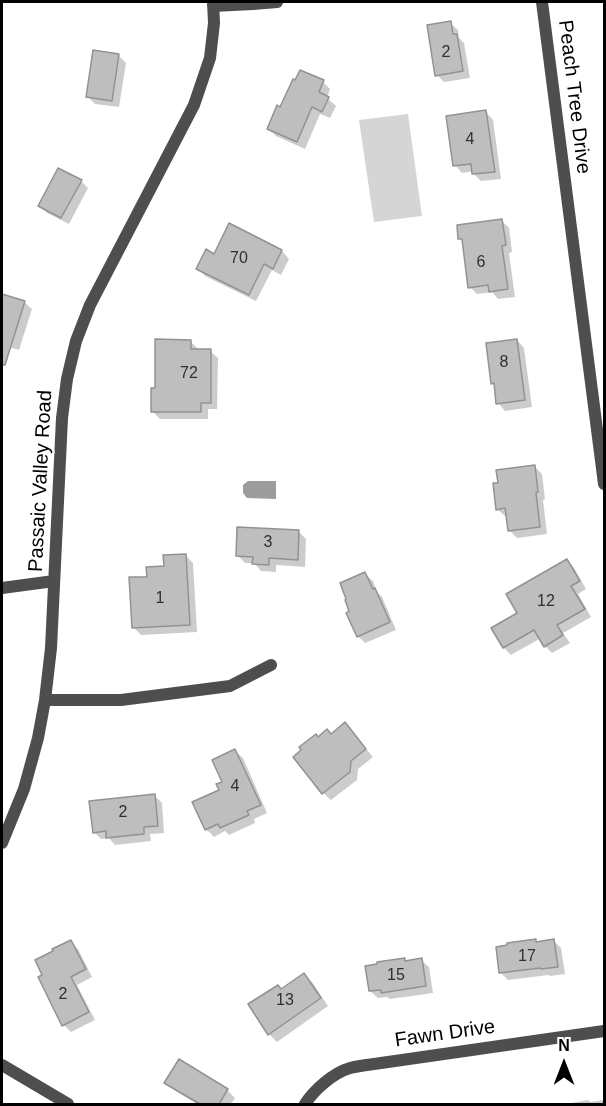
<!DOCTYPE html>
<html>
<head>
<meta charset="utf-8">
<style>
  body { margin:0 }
  #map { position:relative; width:606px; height:1106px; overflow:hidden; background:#fff; font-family:Arial,sans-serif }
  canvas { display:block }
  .frame { position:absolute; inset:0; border:3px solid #000; pointer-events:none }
  .north { position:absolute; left:534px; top:1034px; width:60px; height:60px; -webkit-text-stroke:4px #fff; paint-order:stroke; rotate:0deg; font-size:16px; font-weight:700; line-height:24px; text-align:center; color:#000 }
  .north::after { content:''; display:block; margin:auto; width:21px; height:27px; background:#000; clip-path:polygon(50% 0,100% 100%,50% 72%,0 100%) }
</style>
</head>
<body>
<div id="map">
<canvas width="606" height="1106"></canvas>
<div class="frame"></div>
<div class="north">N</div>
</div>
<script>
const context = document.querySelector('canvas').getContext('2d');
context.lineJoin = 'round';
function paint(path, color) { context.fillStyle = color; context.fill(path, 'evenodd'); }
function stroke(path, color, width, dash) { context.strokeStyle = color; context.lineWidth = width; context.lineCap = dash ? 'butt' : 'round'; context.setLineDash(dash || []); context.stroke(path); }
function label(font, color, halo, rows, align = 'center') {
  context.font = font + ' Arial,sans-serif'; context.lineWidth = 4.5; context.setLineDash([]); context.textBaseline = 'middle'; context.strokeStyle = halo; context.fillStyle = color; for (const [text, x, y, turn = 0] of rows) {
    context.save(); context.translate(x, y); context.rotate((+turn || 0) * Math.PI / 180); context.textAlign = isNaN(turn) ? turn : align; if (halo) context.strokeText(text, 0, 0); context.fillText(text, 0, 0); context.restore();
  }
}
const green = new Path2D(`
  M 408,114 L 422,216 L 374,222 L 359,120 Z`);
const water = new Path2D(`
  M 248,481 L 276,481 L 276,499 L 247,498 L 243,493 L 243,485 Z`);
const shadow = new Path2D(`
  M 450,23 L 458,30 L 459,38 L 464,43 L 470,78 L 444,82 L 437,75 Z
  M 118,55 L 126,63 L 119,107 L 95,104 L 87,96 Z
  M 323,82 L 330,89 L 327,98 L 336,106 L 330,118 L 320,114 L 305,149 L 276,136 L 268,128 L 281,109 Z
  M 486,112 L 493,120 L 501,179 L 481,181 L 474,174 L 474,171 L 462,173 L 455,165 Z
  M 81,181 L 88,188 L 69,224 L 47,213 L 40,206 Z
  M 501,220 L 509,228 L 512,252 L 509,253 L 515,297 L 498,299 L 492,292 L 477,294 L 470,287 L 464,242 L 460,239 Z
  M 230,225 L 282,251 L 289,259 L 281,275 L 272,270 L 256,301 L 205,276 L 198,268 L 215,256 Z
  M 2,295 L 24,302 L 32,309 L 19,350 L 2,345 Z
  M 517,340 L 524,348 L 532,407 L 505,411 L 498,403 L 496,386 L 492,383 Z
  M 190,341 L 198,349 L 198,351 L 210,351 L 218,358 L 217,409 L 208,409 L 208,419 L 160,419 L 152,411 Z
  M 534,466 L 542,474 L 545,499 L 543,500 L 547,534 L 517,538 L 510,531 L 508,516 L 505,516 L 497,509 L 500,484 Z
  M 299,532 L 306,539 L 305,567 L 276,565 L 276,572 L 261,571 L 254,563 L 245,563 L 237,555 Z
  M 185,555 L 193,563 L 197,632 L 141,635 L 133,627 L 148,578 Z
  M 567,561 L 574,568 L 586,589 L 578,594 L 591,617 L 563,633 L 570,643 L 552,653 L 545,646 L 541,638 L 511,655 L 504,648 L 493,629 L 519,614 Z
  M 365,574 L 373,581 L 377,592 L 382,597 L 396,630 L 365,643 L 358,636 L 351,612 Z
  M 345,724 L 373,757 L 358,769 L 357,780 L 331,800 L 323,793 L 318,738 L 331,735 Z
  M 235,751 L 243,758 L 267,813 L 254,819 L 255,823 L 229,835 L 225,831 L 214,837 L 206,829 Z
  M 154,795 L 162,803 L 164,833 L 150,834 L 151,841 L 115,845 L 109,838 L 101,839 L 94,832 Z
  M 70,941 L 78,949 L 92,977 L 77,985 L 95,1020 L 71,1032 L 64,1025 Z
  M 535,941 L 537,943 L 554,941 L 561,948 L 565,974 L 550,976 L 548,975 L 508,980 L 501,973 Z
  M 404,960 L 406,962 L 421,960 L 429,967 L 433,993 L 390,999 L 387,997 L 378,998 L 370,991 Z
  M 304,975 L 312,982 L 328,1006 L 277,1042 L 269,1034 L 250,1005 L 281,990 Z
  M 179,1061 L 227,1090 L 235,1098 L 231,1104 L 197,1104 L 174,1090 L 166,1083 Z
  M 588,1100 L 590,1102 L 604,1100 L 604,1104 L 566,1104 Z`);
const building = new Path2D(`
  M 451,21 L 453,34 L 457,34 L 463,71 L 435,76 L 427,25 Z
  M 93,50 L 119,54 L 112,101 L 86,97 Z
  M 300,70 L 324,80 L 319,92 L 329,97 L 322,112 L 312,107 L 297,142 L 267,129 L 277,105 L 280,107 L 293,79 L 295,80 Z
  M 486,110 L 495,172 L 472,174 L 471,164 L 453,166 L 446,116 Z
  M 58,168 L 82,180 L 61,218 L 38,206 Z
  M 502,219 L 506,245 L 502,246 L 508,289 L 489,292 L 488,285 L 468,288 L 462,239 L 458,239 L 457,225 Z
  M 229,223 L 282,250 L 273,269 L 264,264 L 249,295 L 196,269 L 206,249 L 214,254 Z
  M 2,294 L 25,301 L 5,365 L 2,365 Z
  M 155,339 L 191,340 L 191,349 L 211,349 L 211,403 L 201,403 L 201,412 L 151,412 L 151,388 L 155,388 Z
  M 517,339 L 525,400 L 496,404 L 494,383 L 491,384 L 486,343 Z
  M 535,465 L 538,492 L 536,493 L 540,527 L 508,531 L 505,508 L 496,510 L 493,483 L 498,483 L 496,470 Z
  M 237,527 L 299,530 L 298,560 L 269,558 L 269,565 L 252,564 L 253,557 L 236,556 Z
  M 186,554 L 190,625 L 132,628 L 129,577 L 147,577 L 146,567 L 164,566 L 163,555 Z
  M 567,559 L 580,581 L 571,586 L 585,609 L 557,625 L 563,635 L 544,647 L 534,630 L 503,648 L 491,628 L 517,613 L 506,594 Z
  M 365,572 L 373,589 L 375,588 L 390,622 L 357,637 L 346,613 L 349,611 L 345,600 L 346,599 L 340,583 Z
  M 345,722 L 366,749 L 351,761 L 350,772 L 322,794 L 293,757 L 301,750 L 299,747 L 316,734 L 318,737 L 327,729 L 331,734 Z
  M 235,749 L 261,805 L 247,811 L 249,815 L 220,828 L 218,824 L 205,830 L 192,802 L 219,790 L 216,784 L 222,782 L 212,760 Z
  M 155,794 L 158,826 L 144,827 L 144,834 L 106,838 L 106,831 L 93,833 L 89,801 Z
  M 536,939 L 536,942 L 554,939 L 558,967 L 541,969 L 540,968 L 499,973 L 496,947 L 507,945 L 507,943 Z
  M 71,940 L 86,969 L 71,977 L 89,1012 L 62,1026 L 38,977 L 42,975 L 35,960 L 53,951 L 52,949 Z
  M 405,958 L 405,961 L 422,958 L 426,986 L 381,993 L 381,990 L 369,991 L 365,966 L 377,964 L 377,962 Z
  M 304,973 L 321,998 L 268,1035 L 248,1004 L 278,985 L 281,989 Z
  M 179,1059 L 228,1089 L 219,1104 L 200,1104 L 164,1083 Z`);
const minor = new Path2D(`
  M 542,2 L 604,484
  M 213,6 L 253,4 L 277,2
  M 2,588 L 54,581
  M 45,700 L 121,700 L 230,686 L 271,665
  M 2,843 L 24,789 L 38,738 L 45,700 L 51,648 L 62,418 L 67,379 L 76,341 L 90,305 L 194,105 L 210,58 L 214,23 L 213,2
  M 2,1065 L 68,1104
  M 305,1104 C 314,1090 333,1073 350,1068 C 358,1066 366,1065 374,1064 L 604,1031`);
const numberNames = [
  ["2",446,53],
  ["4",470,140],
  ["70",239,259],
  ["6",481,263],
  ["8",504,363],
  ["72",189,374],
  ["3",268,543],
  ["1",160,599],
  ["12",546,602],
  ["4",235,787],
  ["2",123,813],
  ["17",527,957],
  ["15",396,976],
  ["2",63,995],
  ["13",285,1001]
];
const streetNames = [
  ["Peach Tree Drive",574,97,83],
  ["Passaic Valley Road",41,481,-87],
  ["Fawn Drive",445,1034,-8]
];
paint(green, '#d5d5d5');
paint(water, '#9c9c9c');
paint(shadow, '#0003');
paint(building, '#bebebe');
stroke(building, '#929292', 1.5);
stroke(minor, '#4e4e4e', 12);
label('16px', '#303030', null, numberNames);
label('20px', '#000', '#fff', streetNames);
</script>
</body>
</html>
